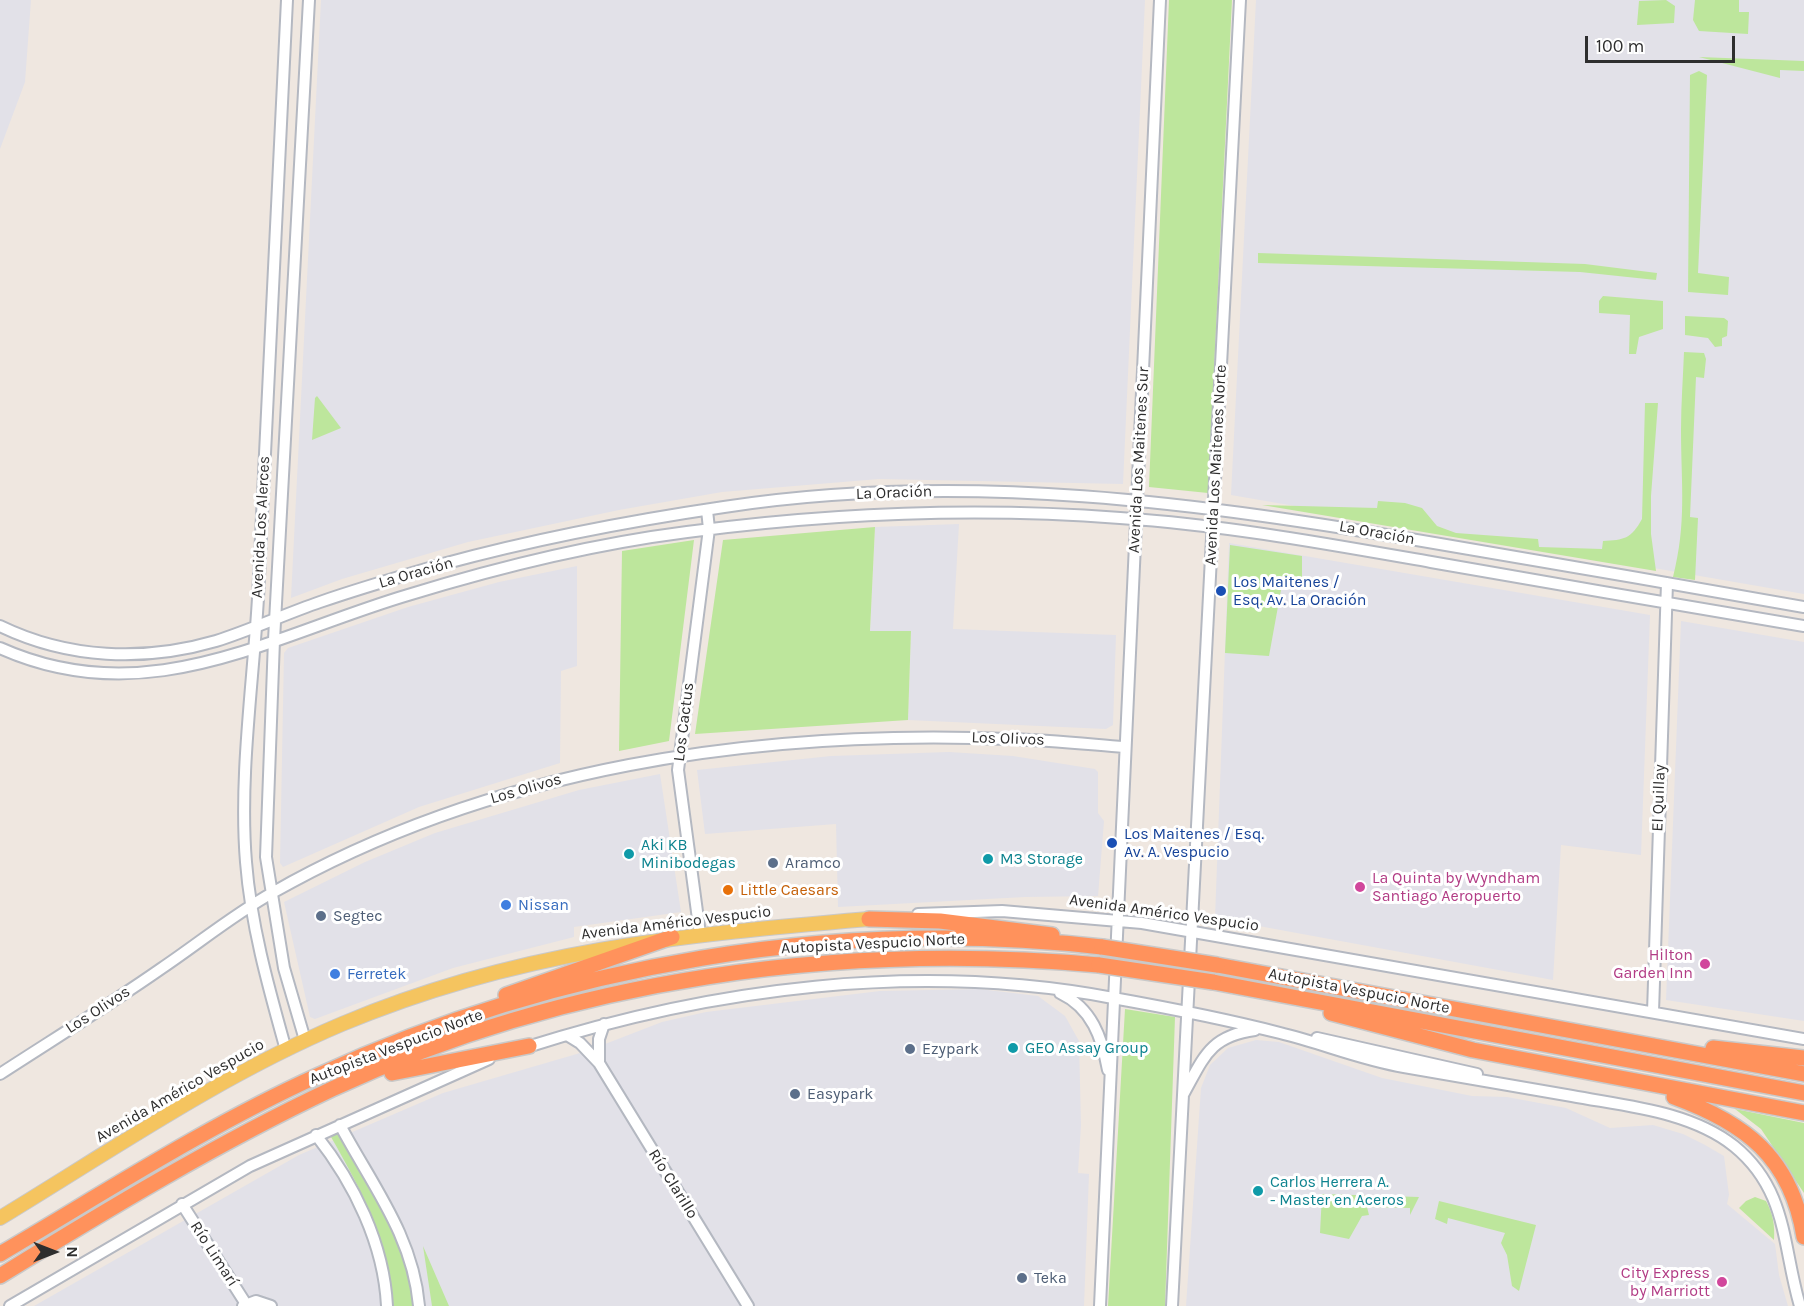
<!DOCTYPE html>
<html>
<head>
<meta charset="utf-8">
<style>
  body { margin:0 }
  #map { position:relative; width:1804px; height:1306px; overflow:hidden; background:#efe7e0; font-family:Karla,sans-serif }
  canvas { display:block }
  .north { position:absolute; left:24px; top:1222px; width:60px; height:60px; -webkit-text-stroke:4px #fff; paint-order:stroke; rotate:90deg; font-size:16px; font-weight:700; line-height:24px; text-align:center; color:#2e2e2e }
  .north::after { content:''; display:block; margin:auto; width:21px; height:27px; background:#2e2e2e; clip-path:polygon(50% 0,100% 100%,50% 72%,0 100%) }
  .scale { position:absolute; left:1585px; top:36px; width:150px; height:27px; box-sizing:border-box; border:3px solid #2e2e2e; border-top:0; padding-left:8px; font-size:18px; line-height:21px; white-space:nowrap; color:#2e2e2e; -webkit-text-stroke:4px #fff; paint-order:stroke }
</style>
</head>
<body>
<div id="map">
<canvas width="1804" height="1306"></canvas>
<div class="north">N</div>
<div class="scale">100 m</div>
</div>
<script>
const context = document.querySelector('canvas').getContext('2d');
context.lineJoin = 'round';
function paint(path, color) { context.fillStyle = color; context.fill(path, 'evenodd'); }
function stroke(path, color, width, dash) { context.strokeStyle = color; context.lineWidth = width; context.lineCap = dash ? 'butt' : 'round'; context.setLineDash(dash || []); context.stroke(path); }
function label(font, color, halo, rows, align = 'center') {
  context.font = font + ' Karla,sans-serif'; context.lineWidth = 6; context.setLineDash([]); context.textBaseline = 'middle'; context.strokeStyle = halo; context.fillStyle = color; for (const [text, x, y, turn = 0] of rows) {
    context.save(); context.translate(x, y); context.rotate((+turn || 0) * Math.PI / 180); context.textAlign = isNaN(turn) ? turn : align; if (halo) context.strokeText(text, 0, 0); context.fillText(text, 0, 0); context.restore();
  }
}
const industrial = new Path2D(`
  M 0,0 L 31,0 L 25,82 L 0,149 Z
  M 321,0 L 1145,0 L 1123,484 L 879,479 L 722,492 L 619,510 L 468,542 L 342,579 L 291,598 Z
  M 1256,0 L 1804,0 L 1804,594 L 1231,495 Z
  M 959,524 L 953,629 L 1116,635 L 1113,725 L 1106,729 L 908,720 L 911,631 L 870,631 L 875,527 Z
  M 1229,543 L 1650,615 L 1641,855 L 1561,845 L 1553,980 L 1215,918 Z
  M 577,566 L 577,666 L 561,671 L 560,763 L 419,807 L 283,867 L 280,863 L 284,653 L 288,648 L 408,607 L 499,582 Z
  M 1681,621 L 1804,642 L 1804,1021 L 1666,1000 Z
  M 949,752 L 1013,756 L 1095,769 L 1098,772 L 1098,813 L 1104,821 L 1098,896 L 1025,897 L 838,907 L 836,824 L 705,834 L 697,770 L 831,756 Z
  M 660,774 L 681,912 L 574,927 L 574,937 L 453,968 L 315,1019 L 310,1017 L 284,902 L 365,862 L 435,833 L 579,790 Z
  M 979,989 L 1038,996 L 1065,1016 L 1079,1041 L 1081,1125 L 1078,1173 L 1089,1174 L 1084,1306 L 34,1306 L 299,1155 L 443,1093 L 587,1051 L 662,1022 L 706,1012 L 880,991 Z
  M 1256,1040 L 1279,1042 L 1382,1078 L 1472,1096 L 1507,1097 L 1566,1108 L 1610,1128 L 1653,1125 L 1683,1134 L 1705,1145 L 1724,1156 L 1729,1195 L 1727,1204 L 1775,1244 L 1779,1275 L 1788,1306 L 1186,1306 L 1201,1088 L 1210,1065 L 1228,1048 Z`);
const green = new Path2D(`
  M 1169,0 L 1232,0 L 1208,493 L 1149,487 Z
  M 1666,0 L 1675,6 L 1674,23 L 1637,25 L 1639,1 Z
  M 1695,0 L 1739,0 L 1739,12 L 1749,12 L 1748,34 L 1699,31 L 1693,20 Z
  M 1699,57 L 1804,61 L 1804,71 L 1780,70 L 1780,78 Z
  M 1699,71 L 1707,75 L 1698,273 L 1729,277 L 1728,295 L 1688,292 L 1690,75 Z
  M 1258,253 L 1585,264 L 1657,273 L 1656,280 L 1580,272 L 1258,263 Z
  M 1603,296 L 1663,301 L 1663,329 L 1639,337 L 1636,354 L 1629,354 L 1630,315 L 1599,313 L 1599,301 Z
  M 1685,316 L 1724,318 L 1728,321 L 1727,336 L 1722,338 L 1722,346 L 1715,347 L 1708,338 L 1685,335 Z
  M 1684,352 L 1704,353 L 1706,359 L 1704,378 L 1696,377 L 1690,517 L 1698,518 L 1695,580 L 1673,577 C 1687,522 1681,484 1681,430 C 1681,404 1683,378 1684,352 Z
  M 317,396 L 341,428 L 312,440 L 315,398 Z
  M 1645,403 L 1658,403 L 1651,496 L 1651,534 L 1656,571 L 1262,505 L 1377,508 L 1378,501 L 1405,503 L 1422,508 L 1437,526 L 1456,533 L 1538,539 L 1539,547 L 1602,549 L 1603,541 C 1624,540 1631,539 1642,519 Z
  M 875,527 L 870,631 L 911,631 L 908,720 L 695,734 L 723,540 Z
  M 694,540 L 669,741 L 619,751 L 622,551 Z
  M 1230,545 L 1302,556 L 1302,577 L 1281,590 L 1269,656 L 1225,653 Z
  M 1125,1009 L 1175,1017 L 1165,1306 L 1108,1306 Z
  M 1735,1109 L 1804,1123 L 1804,1193 L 1761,1129 Z
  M 340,1132 L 365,1172 L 402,1247 L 416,1306 L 393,1306 C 389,1242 362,1191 331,1137 Z
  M 1322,1194 L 1419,1197 L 1410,1215 L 1410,1208 L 1367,1207 L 1369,1215 L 1362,1216 L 1349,1239 L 1320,1233 Z
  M 1755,1197 L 1766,1201 C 1773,1214 1775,1225 1774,1240 L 1739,1208 L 1746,1201 Z
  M 1439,1201 L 1536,1225 L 1519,1291 L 1512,1286 L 1507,1255 L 1501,1243 L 1505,1233 L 1448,1218 L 1447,1224 L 1435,1219 Z
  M 423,1246 L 449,1306 L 432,1306 Z`);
const minor = new Path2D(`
  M 0,626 C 68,659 144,662 216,641 C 251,630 285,614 320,602 C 360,588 402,576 443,564 C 535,539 629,521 724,507 C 965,470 1202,503 1440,544 C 1561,564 1683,586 1804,607
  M 0,648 C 147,714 270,636 408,595 C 499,567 593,544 687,532 C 831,513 976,507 1120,518 C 1225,525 1328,544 1431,562 C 1555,584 1680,605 1804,626
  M 918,914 L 1002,911 L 1142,923 L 1804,1039
  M 700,934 L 678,770 L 709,529 L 707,510
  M 1060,993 C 1092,1008 1102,1038 1108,1070
  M 1653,1012 L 1667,583
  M 567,1035 L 580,1043 L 599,1063 L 748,1306
  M 1317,1038 L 1477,1074
  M 305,1040 L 284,968 L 266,857 L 274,640 L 309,0
  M 524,1048 C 712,988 917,961 1113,998 C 1169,1008 1225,1019 1280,1033 C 1322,1043 1361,1060 1404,1067 C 1460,1077 1516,1086 1572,1096 C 1625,1106 1690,1111 1734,1146 C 1788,1190 1782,1245 1800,1306
  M 286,1050 C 269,989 251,926 246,862 C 239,777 253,684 258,598 L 287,0
  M 599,1063 L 599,1039 L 604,1024
  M 0,1074 C 54,1039 109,1005 162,968 C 199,943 233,915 272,893 C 493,767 758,729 1010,739 C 1048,740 1086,744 1124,747
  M 1184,1093 C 1204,1057 1210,1036 1255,1030
  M 340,1125 C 372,1185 413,1236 419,1306
  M 316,1135 C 354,1183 384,1244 387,1306
  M 182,1204 L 246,1304
  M 10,1306 L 250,1166 L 489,1059
  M 243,1306 L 256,1301 L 271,1306
  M 1100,1306 L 1160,0
  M 1172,1306 L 1240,0`);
const major = new Path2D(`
  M 0,1218 C 112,1150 221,1075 342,1024 C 518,950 682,935 869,919`);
const highway = new Path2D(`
  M 869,919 L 940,921 L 1052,935
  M 1217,965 L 1804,1074
  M 1213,982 L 1804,1093
  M 506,995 L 672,937
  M 1331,1013 L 1473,1050 L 1804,1113
  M 1713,1048 L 1804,1058
  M 392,1073 L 529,1046
  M 1674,1097 C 1745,1123 1791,1157 1804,1237
  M 0,1254 C 104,1193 207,1126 317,1076 C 560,964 837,917 1102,947
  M 0,1276 C 108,1209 218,1143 332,1089 C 570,978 840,942 1099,965`);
const highwayBridge = new Path2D(`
  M 1102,947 L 1217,965
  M 1099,965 L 1213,982`);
const markers = [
  [1221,591,6,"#1a4fb4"],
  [1112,843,6,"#1a4fb4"],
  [629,854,6,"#0f9aa8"],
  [988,859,6,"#0f9aa8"],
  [773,863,6,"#5c6f8a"],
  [1360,887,6,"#d1479c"],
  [728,890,6,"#e8710a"],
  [506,905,6,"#3f7fe0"],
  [321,916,6,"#5c6f8a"],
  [1705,964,6,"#d1479c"],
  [335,974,6,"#3f7fe0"],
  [1013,1048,6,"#0f9aa8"],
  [910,1049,6,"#5c6f8a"],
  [795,1094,6,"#5c6f8a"],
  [1258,1191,6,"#0f9aa8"],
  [1022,1278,6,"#5c6f8a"],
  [1722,1282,6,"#d1479c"]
];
const streetNames = [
  ["Avenida Los Maitenes Sur",1139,460,-87],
  ["Avenida Los Maitenes Norte",1216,465,-87],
  ["La Oración",894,493,-2],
  ["Avenida Los Alerces",261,527,-87],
  ["La Oración",1377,533,10],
  ["La Oración",416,573,-16],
  ["Los Cactus",684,722,-83],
  ["Los Olivos",1008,739,2],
  ["Los Olivos",526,789,-16],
  ["El Quillay",1659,798,-88],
  ["Avenida Américo Vespucio",1164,913,8],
  ["Avenida Américo Vespucio",676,923,-7],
  ["Autopista Vespucio Norte",873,944,-3],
  ["Autopista Vespucio Norte",1359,991,11],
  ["Los Olivos",98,1010,-33],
  ["Autopista Vespucio Norte",396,1047,-21],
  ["Avenida Américo Vespucio",180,1091,-30],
  ["Río Clarillo",673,1184,58],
  ["Río Limarí",214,1254,57]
];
const transitNames = [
  ["Los Maitenes /",1233,582],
  ["Esq. Av. La Oración",1233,600],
  ["Los Maitenes / Esq.",1124,834],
  ["Av. A. Vespucio",1124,852]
];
const cultureNames = [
  ["Aki KB",641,845],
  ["Minibodegas",641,863],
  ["M3 Storage",1000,859],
  ["GEO Assay Group",1025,1048],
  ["Carlos Herrera A.",1270,1182],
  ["- Master en Aceros",1270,1200]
];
const serviceNames = [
  ["Aramco",785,863],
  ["Segtec",333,916],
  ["Ezypark",922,1049],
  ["Easypark",807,1094],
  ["Teka",1034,1278]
];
const hotelNames = [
  ["La Quinta by Wyndham",1372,878,"left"],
  ["Santiago Aeropuerto",1372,896,"left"],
  ["Hilton",1693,955],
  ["Garden Inn",1693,973],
  ["City Express",1710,1273],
  ["by Marriott",1710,1291]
];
const foodNames = [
  ["Little Caesars",740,890]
];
const shopNames = [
  ["Nissan",518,905],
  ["Ferretek",347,974]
];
paint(industrial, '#e2e1e8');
paint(green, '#bde69c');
stroke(minor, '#b4b8c1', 14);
stroke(major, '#c9c9c9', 16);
stroke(highway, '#c9c9c9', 18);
stroke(minor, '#fff', 10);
stroke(major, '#f5c45f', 14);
stroke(highway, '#ff925c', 15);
stroke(highwayBridge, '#c9c9c9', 18, []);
stroke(highwayBridge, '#ff925c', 15);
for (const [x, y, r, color] of markers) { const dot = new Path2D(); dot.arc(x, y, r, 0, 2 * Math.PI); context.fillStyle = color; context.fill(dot); stroke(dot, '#fff', 2); }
label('16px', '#2e2e2e', '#fff', streetNames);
label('16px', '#164399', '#fff', transitNames, 'left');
label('16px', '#0d838f', '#fff', cultureNames, 'left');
label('16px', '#4e5e75', '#fff', serviceNames, 'left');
label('16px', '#b23c85', '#fff', hotelNames, 'right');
label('16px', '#c56008', '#fff', foodNames, 'left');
label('16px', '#366cbe', '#fff', shopNames, 'left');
</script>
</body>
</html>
